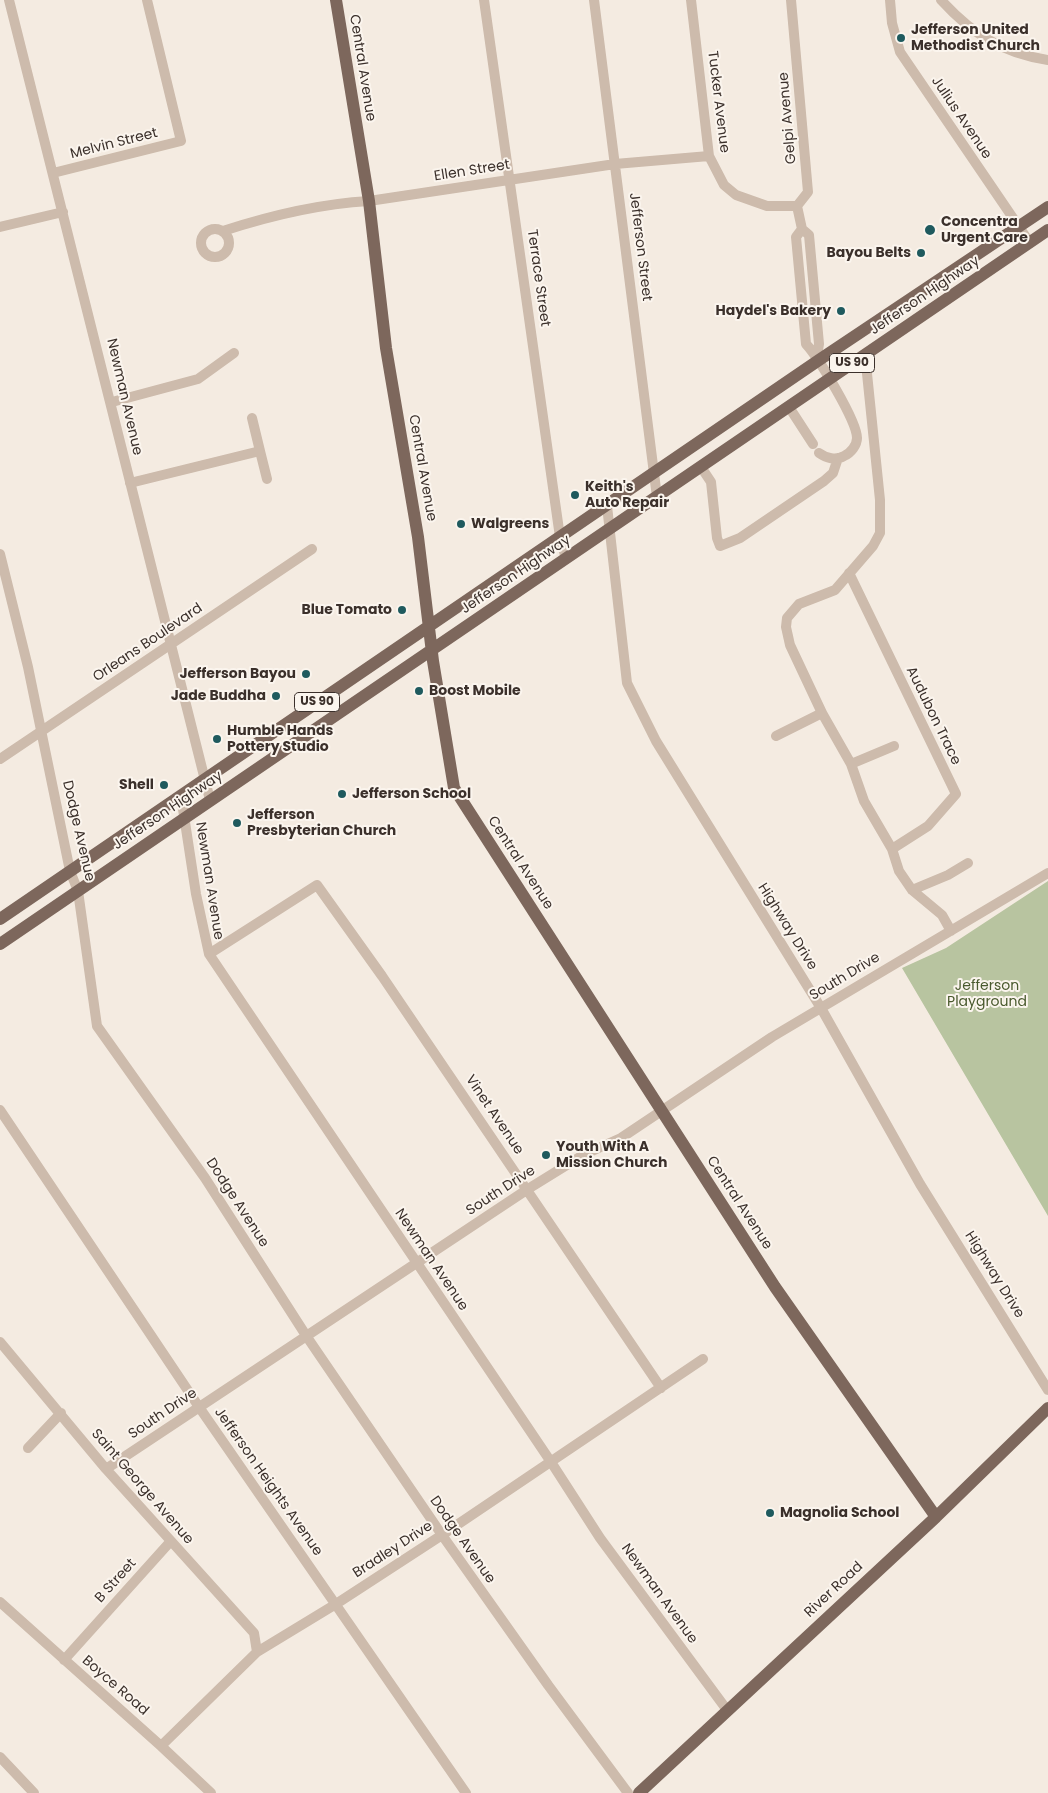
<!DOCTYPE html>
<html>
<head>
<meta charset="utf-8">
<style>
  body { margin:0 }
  canvas { display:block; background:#f4ebe1 }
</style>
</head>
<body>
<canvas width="1048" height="1793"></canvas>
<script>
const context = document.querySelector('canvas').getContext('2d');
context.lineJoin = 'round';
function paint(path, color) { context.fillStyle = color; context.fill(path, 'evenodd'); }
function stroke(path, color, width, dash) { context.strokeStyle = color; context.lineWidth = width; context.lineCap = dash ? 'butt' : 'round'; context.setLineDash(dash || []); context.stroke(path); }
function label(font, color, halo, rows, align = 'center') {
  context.font = font + ' Poppins,sans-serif'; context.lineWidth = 4; context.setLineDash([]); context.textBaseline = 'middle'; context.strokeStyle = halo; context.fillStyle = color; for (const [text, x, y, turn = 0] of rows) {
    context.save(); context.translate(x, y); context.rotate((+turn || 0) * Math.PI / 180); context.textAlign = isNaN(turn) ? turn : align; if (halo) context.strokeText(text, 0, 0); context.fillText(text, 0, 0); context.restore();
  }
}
const green = new Path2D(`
  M 1048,881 L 1048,1216 L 902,968 L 946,948 Z`);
const minor = new Path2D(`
  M 9,0 C 76,267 143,533 210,800
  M 484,0 L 560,537 L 566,559
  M 594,0 L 657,497
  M 691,0 L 709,156 L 724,185 L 736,195 L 767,206 L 797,206
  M 791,0 L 808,192 L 797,206 L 802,229
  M 890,0 L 892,23 L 900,52 L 1030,243
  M 941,0 C 972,34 1002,53 1048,60
  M 53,173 L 181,141 L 147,0
  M 0,227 L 63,212
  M201 243a14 14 0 1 1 28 0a14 14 0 1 1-28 0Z
  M 223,231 C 272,215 318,204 369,201 L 615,164 L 709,156
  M 817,356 L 819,344 L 809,235 L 802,229 L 796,237 L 806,344 C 818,357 857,421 857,438 C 857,445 851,453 844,456 C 836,461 826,458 819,453
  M 112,402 L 198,379 L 234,353
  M 789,407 L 813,444
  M 260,451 L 267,479
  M 701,467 L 711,482 L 717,538 L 720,546 L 740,538 L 824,481 L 833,473 L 838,458
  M 130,483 L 260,451 L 252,418
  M 607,506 L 627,683 L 656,741 L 821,1008 L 920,1184 L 1048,1390
  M 0,554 L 28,667 L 70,871 L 78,891 L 97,1026 L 205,1178 L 307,1337 L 442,1535 L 548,1685 L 628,1793
  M 849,573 L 956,794 L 928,826 L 892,849
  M 822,713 L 790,645 L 786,627 L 787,618 L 799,604 L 835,590 L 873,546 L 880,533 L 880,500 L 865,354
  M 776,736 L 822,713 L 851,764 L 864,801 L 892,849 L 899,871 L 912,890 L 942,915 L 951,931
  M 0,759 L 312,549
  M 851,764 L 894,746
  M 181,796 L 196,894 L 209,954 L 551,1462 L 600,1538 L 727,1710
  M 912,890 L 948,875 L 968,863
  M 209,954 L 317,885 L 382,976 L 661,1388
  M 0,1110 L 199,1407 L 466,1793
  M 0,1342 L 106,1469 L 254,1633 L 257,1652
  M 28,1448 L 61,1413
  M 106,1469 L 528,1189 L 583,1155 L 621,1138 L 772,1037 L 1048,873
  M 0,1602 L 161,1746 L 211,1793
  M 64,1660 L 170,1542
  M 161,1746 L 257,1652 L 336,1604 L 442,1535 L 703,1359
  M 0,1757 L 34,1793`);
const major = new Path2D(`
  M 336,0 L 369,201 L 386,348 L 418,537 L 433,661 L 454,788 L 775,1287 L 936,1517
  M 0,919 L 819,360 L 1048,207
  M 0,944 L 1048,230
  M 639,1793 L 936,1517 L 1048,1408`);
const markers = [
  [901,38,5,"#1f5a5e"],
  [930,230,6,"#1f5a5e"],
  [921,253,5,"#1f5a5e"],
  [841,311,5,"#1f5a5e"],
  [575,495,5,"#1f5a5e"],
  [461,524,5,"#1f5a5e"],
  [402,610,5,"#1f5a5e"],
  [306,674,5,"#1f5a5e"],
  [419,691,5,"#1f5a5e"],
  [276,696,5,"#1f5a5e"],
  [217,739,5,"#1f5a5e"],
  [164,785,5,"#1f5a5e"],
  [342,794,5,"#1f5a5e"],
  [237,823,5,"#1f5a5e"],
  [546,1155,5,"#1f5a5e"],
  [770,1513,5,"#1f5a5e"]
];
const shields = [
  [852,363,45],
  [317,702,45]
];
const shieldNames = [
  ["US 90",852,363],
  ["US 90",317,702]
];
const poiNames = [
  ["Jefferson United",911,30],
  ["Methodist Church",911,46],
  ["Concentra",941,222],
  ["Urgent Care",941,238],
  ["Bayou Belts",911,253,"right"],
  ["Haydel's Bakery",831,311,"right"],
  ["Keith's",585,487],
  ["Auto Repair",585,503],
  ["Walgreens",471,524],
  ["Blue Tomato",392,610,"right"],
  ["Jefferson Bayou",296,674,"right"],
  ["Boost Mobile",429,691],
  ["Jade Buddha",266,696,"right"],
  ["Humble Hands",227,731],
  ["Pottery Studio",227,747],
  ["Shell",154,785,"right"],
  ["Jefferson School",352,794],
  ["Jefferson",247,815],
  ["Presbyterian Church",247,831],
  ["Youth With A",556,1147],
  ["Mission Church",556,1163],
  ["Magnolia School",780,1513]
];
const streetNames = [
  ["Central Avenue",362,68,81],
  ["Tucker Avenue",718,102,83],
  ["Gelpi Avenue",788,118,-95],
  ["Julius Avenue",961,118,56],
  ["Melvin Street",114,144,-14],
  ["Ellen Street",472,171,-9],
  ["Jefferson Street",640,247,83],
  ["Terrace Street",538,278,82],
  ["Jefferson Highway",925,296,-34],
  ["Newman Avenue",124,397,77],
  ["Central Avenue",422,468,80],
  ["Jefferson Highway",516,575,-34],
  ["Orleans Boulevard",148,643,-34],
  ["Audubon Trace",933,716,64],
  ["Jefferson Highway",168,811,-34],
  ["Dodge Avenue",78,831,77],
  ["Central Avenue",520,863,57],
  ["Newman Avenue",209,881,81],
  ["Highway Drive",787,927,58],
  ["South Drive",845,977,-31],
  ["Vinet Avenue",494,1115,56],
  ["South Drive",501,1191,-33],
  ["Dodge Avenue",237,1203,57],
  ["Central Avenue",739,1203,57],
  ["Newman Avenue",431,1260,56],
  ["Highway Drive",994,1275,58],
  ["South Drive",163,1414,-34],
  ["Jefferson Heights Avenue",268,1482,55],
  ["Saint George Avenue",142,1487,49],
  ["Dodge Avenue",462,1540,55],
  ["Bradley Drive",393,1550,-33],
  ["B Street",116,1581,-48],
  ["River Road",834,1590,-43],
  ["Newman Avenue",659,1594,54],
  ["Boyce Road",115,1686,41]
];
const parkNames = [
  ["Jefferson",987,986],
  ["Playground",987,1002]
];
paint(green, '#b8c4a0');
stroke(minor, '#cdbbac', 10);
stroke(major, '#7d675c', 12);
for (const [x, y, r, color] of markers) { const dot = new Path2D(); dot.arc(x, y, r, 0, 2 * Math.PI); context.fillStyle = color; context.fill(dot); stroke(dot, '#fbf5ee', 2); }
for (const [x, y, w] of shields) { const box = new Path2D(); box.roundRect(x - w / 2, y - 9.5, w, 19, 4); context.fillStyle = '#fbf5ee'; context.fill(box); stroke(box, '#3b302b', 1); }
label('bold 12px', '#3b302b', null, shieldNames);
label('bold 14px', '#3b302b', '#fbf5ee', poiNames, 'left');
label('14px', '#3b302b', '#fbf5ee', streetNames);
label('14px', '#4a5a2e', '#fbf5ee', parkNames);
</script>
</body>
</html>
